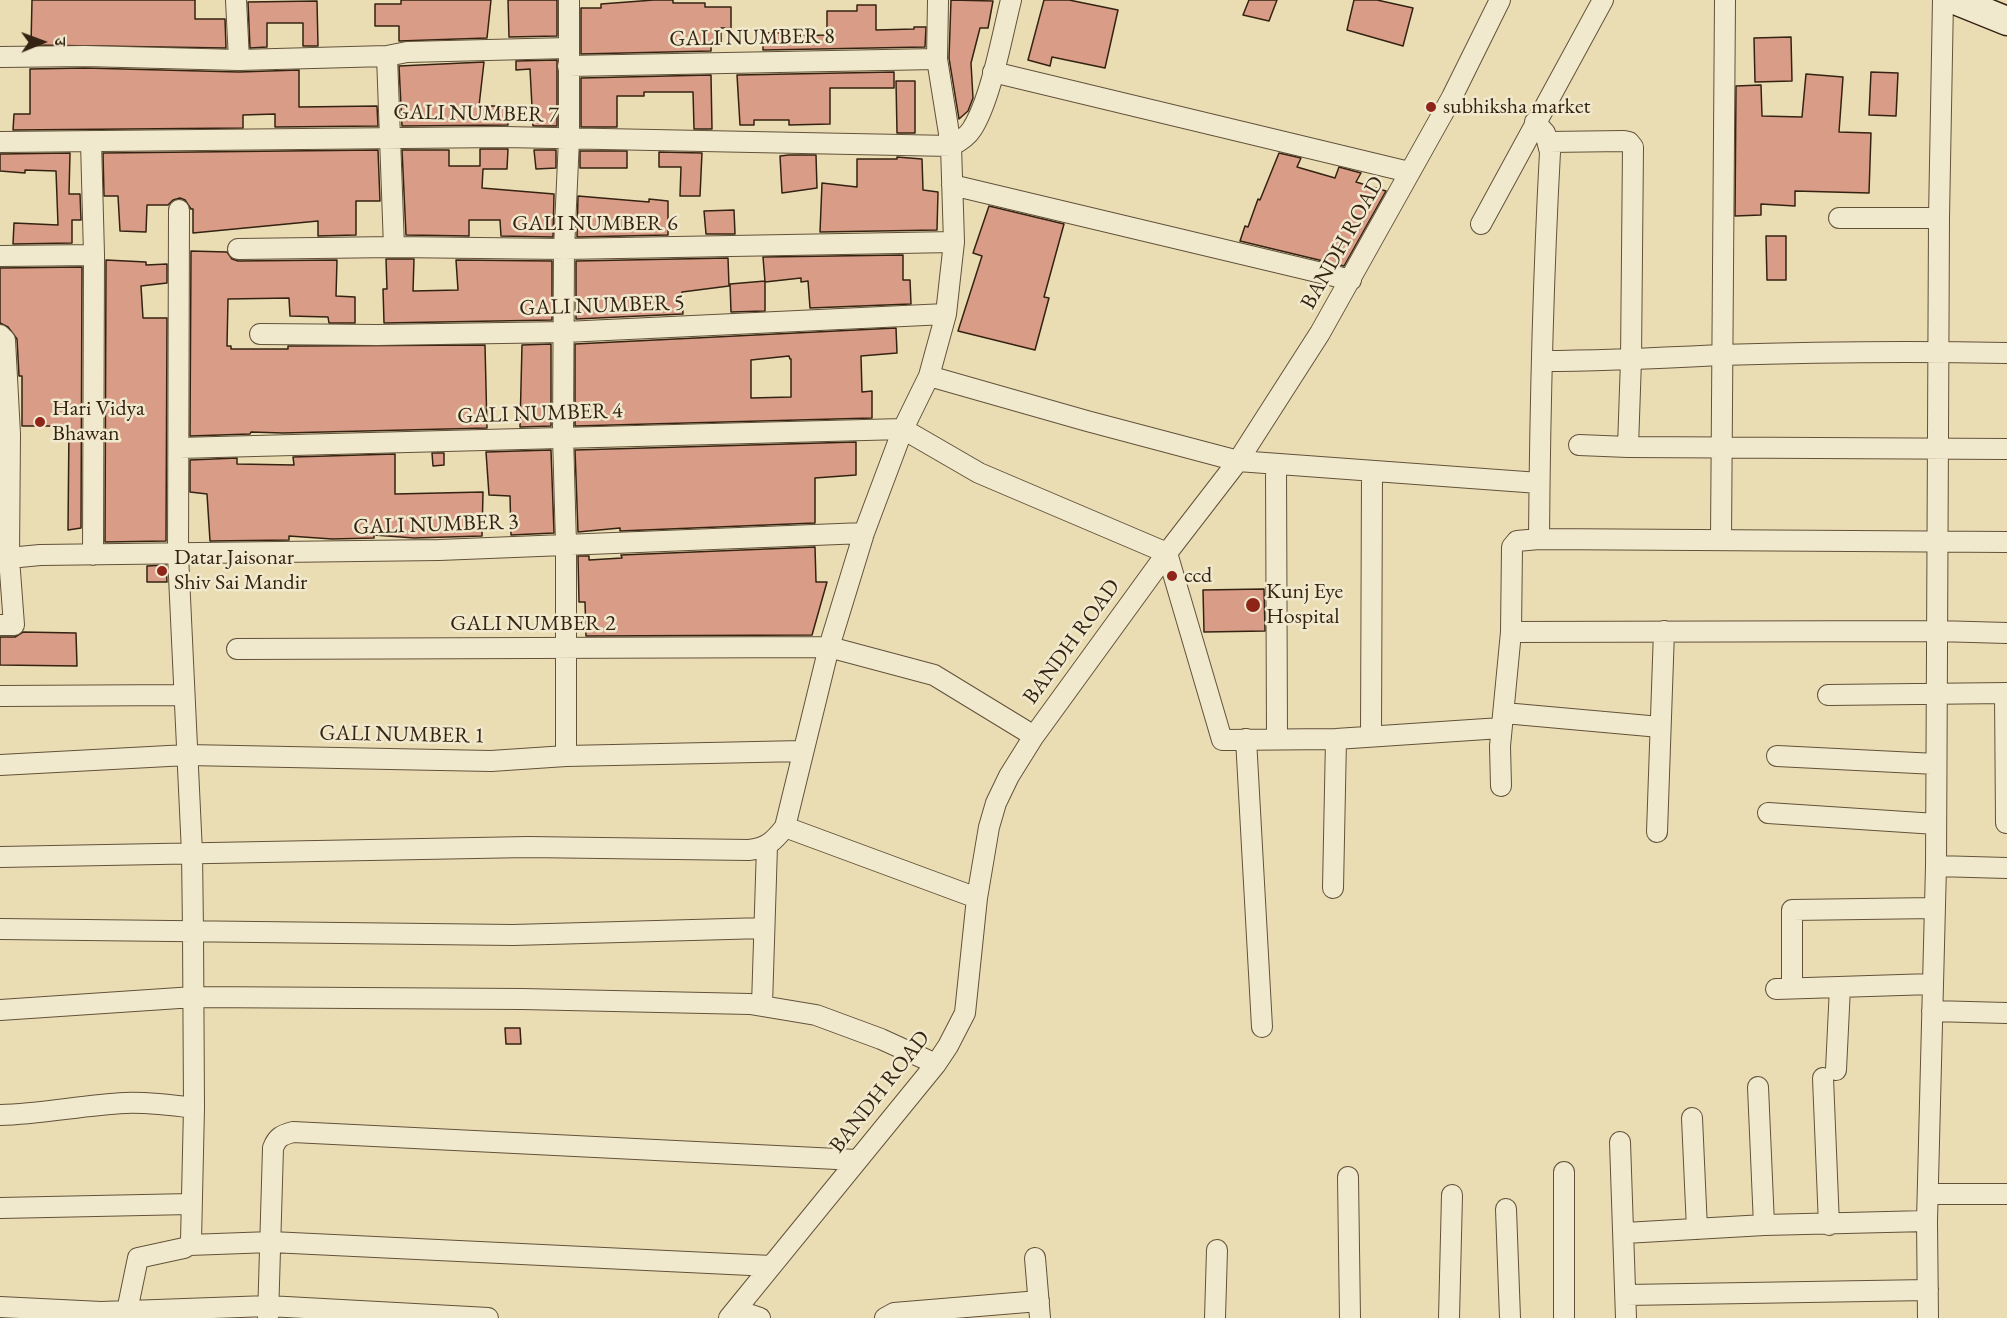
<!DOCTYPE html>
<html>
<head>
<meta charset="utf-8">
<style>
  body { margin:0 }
  #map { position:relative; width:2007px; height:1318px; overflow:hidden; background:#eaddb3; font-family:"EB Garamond","Noto Serif Devanagari",serif }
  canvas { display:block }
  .north { position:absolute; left:12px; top:12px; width:60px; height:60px; -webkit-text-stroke:4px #f1e9ce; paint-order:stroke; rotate:89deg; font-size:16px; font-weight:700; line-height:24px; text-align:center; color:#342312 }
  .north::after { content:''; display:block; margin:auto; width:21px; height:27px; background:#342312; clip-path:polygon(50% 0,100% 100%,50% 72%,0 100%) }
</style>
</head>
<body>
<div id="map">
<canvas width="2007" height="1318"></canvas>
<div class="north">उ</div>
</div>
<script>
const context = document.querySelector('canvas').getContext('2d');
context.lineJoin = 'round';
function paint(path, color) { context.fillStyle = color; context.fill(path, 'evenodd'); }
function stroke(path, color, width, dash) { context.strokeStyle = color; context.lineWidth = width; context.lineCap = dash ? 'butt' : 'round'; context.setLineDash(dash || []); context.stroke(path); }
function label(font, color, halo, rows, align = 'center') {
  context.font = font + ' "EB Garamond",serif'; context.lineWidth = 5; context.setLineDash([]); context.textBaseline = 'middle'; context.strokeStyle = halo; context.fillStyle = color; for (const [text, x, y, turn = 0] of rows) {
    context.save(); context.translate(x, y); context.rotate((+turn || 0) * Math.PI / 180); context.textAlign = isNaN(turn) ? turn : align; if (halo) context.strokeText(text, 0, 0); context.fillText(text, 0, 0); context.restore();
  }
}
const building = new Path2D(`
  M 32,0 L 195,0 L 195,19 L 225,19 L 226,48 L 31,45 Z
  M 401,0 L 491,0 L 487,38 L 399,41 L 399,26 L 375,26 L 375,4 L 401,4 Z
  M 508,0 L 557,0 L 557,36 L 509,37 Z
  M 654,0 L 673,0 L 673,3 L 705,3 L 705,7 L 731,7 L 731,28 L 721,28 L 721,43 L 711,43 L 711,51 L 581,54 L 581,8 L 601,8 L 601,4 Z
  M 951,0 L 993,1 L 988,28 L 980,28 L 971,63 L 973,98 L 968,111 L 959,119 L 949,58 Z
  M 1044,0 L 1069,0 L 1118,10 L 1105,68 L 1052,57 L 1050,66 L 1028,60 Z
  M 1249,0 L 1277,0 L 1269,21 L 1243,15 Z
  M 1354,0 L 1377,0 L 1413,8 L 1403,46 L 1347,30 Z
  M 317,1 L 318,46 L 303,46 L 303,23 L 267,23 L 267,47 L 250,48 L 248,2 Z
  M 857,5 L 876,5 L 876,30 L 914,29 L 914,27 L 926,27 L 925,47 L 763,50 L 763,33 L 781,33 L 781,36 L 827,35 L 827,11 L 857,11 Z
  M 1791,37 L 1792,81 L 1755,82 L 1754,38 Z
  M 557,60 L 557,126 L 533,126 L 530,69 L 516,70 L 516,61 Z
  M 484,62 L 479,106 L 508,106 L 508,125 L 402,126 L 399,66 Z
  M 85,68 L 239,72 L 299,70 L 299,107 L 377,106 L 378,126 L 275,127 L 275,114 L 243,115 L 243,128 L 13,130 L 14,114 L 30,114 L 30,69 Z
  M 894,72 L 894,88 L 830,88 L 830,124 L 789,125 L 789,120 L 754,120 L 754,125 L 740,125 L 737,75 Z
  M 1871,72 L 1898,73 L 1896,116 L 1869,115 Z
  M 1806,74 L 1843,77 L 1839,132 L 1871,133 L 1869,193 L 1795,191 L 1795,206 L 1761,204 L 1761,215 L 1735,216 L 1736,86 L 1761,85 L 1762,116 L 1802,117 Z
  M 711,75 L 712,129 L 694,129 L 693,92 L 644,92 L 644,96 L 617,96 L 617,127 L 581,127 L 581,78 Z
  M 896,81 L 915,81 L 915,133 L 897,133 Z
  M 480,149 L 508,149 L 507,169 L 483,169 L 482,188 L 554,194 L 553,237 L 501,236 L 500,220 L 469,220 L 469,236 L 406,235 L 402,150 L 449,150 L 449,166 L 480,166 Z
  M 378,150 L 380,201 L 356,201 L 356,235 L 318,236 L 318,221 L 193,233 L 193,209 L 191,209 L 185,200 L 180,198 L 173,200 L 168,205 L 147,205 L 146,232 L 120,231 L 118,196 L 104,196 L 103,153 Z
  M 534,150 L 556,150 L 556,168 L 536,169 Z
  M 580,151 L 627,151 L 627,168 L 580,168 Z
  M 659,152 L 702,153 L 700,196 L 680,196 L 681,167 L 659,167 Z
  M 70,153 L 69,194 L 80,194 L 81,220 L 72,220 L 72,243 L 13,244 L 14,223 L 58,225 L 56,171 L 25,170 L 25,173 L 0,171 L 0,154 Z
  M 1279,153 L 1301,158 L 1297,167 L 1335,178 L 1339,167 L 1361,173 L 1356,182 L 1386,191 L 1344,266 L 1240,241 L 1245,226 L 1248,227 L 1258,199 L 1260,200 Z
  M 789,155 L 816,155 L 817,188 L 782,193 L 780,156 Z
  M 897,157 L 922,159 L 923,190 L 938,192 L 937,230 L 820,232 L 822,183 L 857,187 L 857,159 L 897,159 Z
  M 578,196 L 649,202 L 649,199 L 668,201 L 668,235 L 577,237 Z
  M 989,206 L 1064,224 L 1044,297 L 1049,298 L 1035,350 L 958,331 L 982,256 L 973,253 Z
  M 734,210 L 735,234 L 706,234 L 704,211 Z
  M 1766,236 L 1786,236 L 1786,280 L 1767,280 Z
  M 191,251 L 227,252 L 232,259 L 238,261 L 337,260 L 336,296 L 355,297 L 355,323 L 329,323 L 328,317 L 290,316 L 289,298 L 228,299 L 227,346 L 231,346 L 231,349 L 288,349 L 288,346 L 298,346 L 485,345 L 487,428 L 283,433 L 251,432 L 250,434 L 190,436 Z
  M 903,255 L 903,280 L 910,280 L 911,304 L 810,308 L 808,281 L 801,282 L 801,278 L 765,282 L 763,257 Z
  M 728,258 L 729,286 L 682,292 L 683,314 L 576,319 L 576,261 Z
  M 386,259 L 414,259 L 413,291 L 458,290 L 456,260 L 552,261 L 552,320 L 384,323 L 383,289 L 387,289 Z
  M 106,260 L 146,262 L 146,265 L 167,264 L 167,283 L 141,286 L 143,318 L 167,318 L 166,541 L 105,542 Z
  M 82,267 L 81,528 L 68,530 L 69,426 L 22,426 L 22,376 L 19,376 L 17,339 L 8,327 L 0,323 L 0,268 Z
  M 765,281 L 765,311 L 731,312 L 730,284 Z
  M 896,328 L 897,353 L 861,356 L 862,392 L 872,391 L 872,418 L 575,426 L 575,344 ZM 789,356 L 790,359 L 791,359 L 791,397 L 751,398 L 751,360 Z
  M 551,344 L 551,426 L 520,427 L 522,345 Z
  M 856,442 L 856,475 L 815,478 L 815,523 L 620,531 L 620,528 L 578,532 L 575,450 Z
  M 551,450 L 554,533 L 511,535 L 510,496 L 489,495 L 486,452 Z
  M 432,453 L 444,453 L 444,465 L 433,466 Z
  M 395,454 L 395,494 L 483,492 L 482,536 L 414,538 L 374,535 L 374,538 L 332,539 L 289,536 L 289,540 L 210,541 L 207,494 L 190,492 L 190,460 L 237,458 L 237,464 L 294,465 L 293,457 Z
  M 815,547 L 816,582 L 827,582 L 812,635 L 586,636 L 585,602 L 579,602 L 578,556 L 589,556 L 589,560 L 622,558 L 621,555 Z
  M 166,565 L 167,582 L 147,582 L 147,566 Z
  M 1264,589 L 1265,631 L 1204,632 L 1203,590 Z
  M 23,632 L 76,633 L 77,666 L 0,665 L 0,637 L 15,637 Z
  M 505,1028 L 520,1028 L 521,1044 L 506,1044 Z`);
const street = new Path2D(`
  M 236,0 L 239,60
  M 387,56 L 394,247
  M 0,57 L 85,56 L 239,60 L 387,56 L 407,52 L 568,48
  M 568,66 L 937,59
  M 993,72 L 1409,172
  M 1535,122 L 1545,133 L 1550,152 C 1543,281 1540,410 1539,539
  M 91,141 L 94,255 L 93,555
  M 0,142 L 504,137 L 951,146 C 959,142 967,137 972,129 C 991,99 1002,36 1011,0
  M 1548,142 L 1624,141 L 1629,142 L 1633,147 L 1631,360 L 1628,447
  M 952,185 L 1351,280
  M 1839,218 L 1939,218
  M 1481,224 L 1603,0
  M 238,249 L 394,247 L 564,249 L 954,242
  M 0,256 L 94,255
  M 260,334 L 377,335 L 565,332 L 946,314
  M 0,335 L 5,340 L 10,434 L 9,558 L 14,625 L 0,625
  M 1543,361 C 1602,361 1661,358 1720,355 C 1816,352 1912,351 2007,353
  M 929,376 L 1087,421 L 1238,461 L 1539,483
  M 1579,445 L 1628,447 L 2007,449
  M 179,448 L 903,429 L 979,473 L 1167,553 L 1222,740 L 1336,739 L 1501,728
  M 1276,465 L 1277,738
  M 1721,539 L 1725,0
  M 9,558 L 40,555 L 439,550 L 864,533
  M 1511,632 L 1937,631 L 2007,633
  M 237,649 L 829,647 L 934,675 L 1034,736
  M 2005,693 L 2006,823
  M 1828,695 L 2007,693
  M 0,696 L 184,695
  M 1504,713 L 1660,727
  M 1371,735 L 1372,472
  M 1246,739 L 1262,1027
  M 566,756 L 566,544 L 563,436 L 564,249 L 569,139 L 569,0
  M 1777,756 L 1936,764
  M 0,765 L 187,755 L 491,761 L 566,756 L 803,751
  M 1501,786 L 1500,746 L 1511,632 L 1512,547 L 1517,541 L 1539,539 L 2007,542
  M 1768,813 L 1936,824
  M 785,827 L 977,898
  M 1657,832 L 1664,631
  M 0,857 L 528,847 L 749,850 C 767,848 774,841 785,827 L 829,647 L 864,533 L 903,429 L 929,376 L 946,314 L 954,242 L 951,146 L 937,59 L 938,0
  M 1936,866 L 2007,868
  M 1333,888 L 1336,739
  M 0,929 L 513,935 L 764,928
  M 1792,988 L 1792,910 L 1934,908
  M 1776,989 L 1932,984
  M 762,1005 L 767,846
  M 0,1010 L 194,997 L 522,999 L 750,1004 L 816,1015 L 881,1039 L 936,1064
  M 1932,1011 L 2007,1013
  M 1836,1070 L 1840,987
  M 1823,1078 L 1829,1225
  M 1758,1087 L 1764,1225
  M 0,1115 C 42,1114 83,1105 125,1103 C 148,1102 171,1105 194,1108
  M 1692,1118 L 1697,1229
  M 1620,1142 L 1626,1318
  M 1348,1177 L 1350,1318
  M 1928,1194 L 2007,1194
  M 0,1208 L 191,1204
  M 1506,1209 L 1510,1318
  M 1625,1233 L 1764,1225 L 1927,1221
  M 189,1245 L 271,1242 L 771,1266
  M 1035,1258 L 1040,1318
  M 1626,1295 L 1928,1290
  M 0,1307 L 101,1312 L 268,1306 L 488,1318
  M 736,1310 L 760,1318
  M 127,1311 L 138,1258 L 184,1248 L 189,1245 L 191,1241 L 194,1108 L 193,931 L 192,853 L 178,555 L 179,210
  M 268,1318 L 273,1148 C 277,1137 282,1135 293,1132 L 857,1160
  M 729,1318 L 936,1064 L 948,1046 L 965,1013 L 977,898 L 989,827 L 996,803 L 1009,776 L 1034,736 L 1167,553 L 1238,461 L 1320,333 L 1452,97 L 1500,0
  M 885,1318 L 894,1313 L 1039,1301
  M 1215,1318 L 1217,1250
  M 1449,1318 L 1452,1195
  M 1564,1318 L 1564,1172
  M 1928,1318 L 1927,1221 L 1936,866 L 1939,218 L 1943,0`);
const secondary = new Path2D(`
  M 1955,0 L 2007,21`);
const markers = [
  [1431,107,6,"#8f2418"],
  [40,422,6,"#8f2418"],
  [162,571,6,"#8f2418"],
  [1172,576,6,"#8f2418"],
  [1253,605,8,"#8f2418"]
];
const streetNames = [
  ["GALI NUMBER 8",752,38,-1],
  ["GALI NUMBER 7",476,114,1],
  ["GALI NUMBER 6",595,224],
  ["BANDH ROAD",1343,243,-61],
  ["GALI NUMBER 5",602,306,-2],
  ["GALI NUMBER 4",540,414,-2],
  ["GALI NUMBER 3",436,525,-2],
  ["GALI NUMBER 2",533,624],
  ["BANDH ROAD",1072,642,-54],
  ["GALI NUMBER 1",402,735,1],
  ["BANDH ROAD",880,1092,-52]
];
const poiNames = [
  ["subhiksha market",1443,107],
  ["Hari Vidya",52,409],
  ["Bhawan",52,434],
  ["Datar Jaisonar",174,558],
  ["Shiv Sai Mandir",174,583],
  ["ccd",1184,576],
  ["Kunj Eye",1266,592],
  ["Hospital",1266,617]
];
paint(building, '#d99c86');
stroke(building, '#342312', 1.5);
stroke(street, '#62523a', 22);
stroke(secondary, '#342312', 31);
stroke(street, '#f1e9ce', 20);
stroke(secondary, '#f1e9ce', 28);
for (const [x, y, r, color] of markers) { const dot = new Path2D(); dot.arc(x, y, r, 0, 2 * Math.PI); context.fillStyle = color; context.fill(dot); stroke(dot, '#f1e9ce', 2); }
label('22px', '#342312', '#f1e9ce', streetNames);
label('22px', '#342312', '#f1e9ce', poiNames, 'left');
</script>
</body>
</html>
